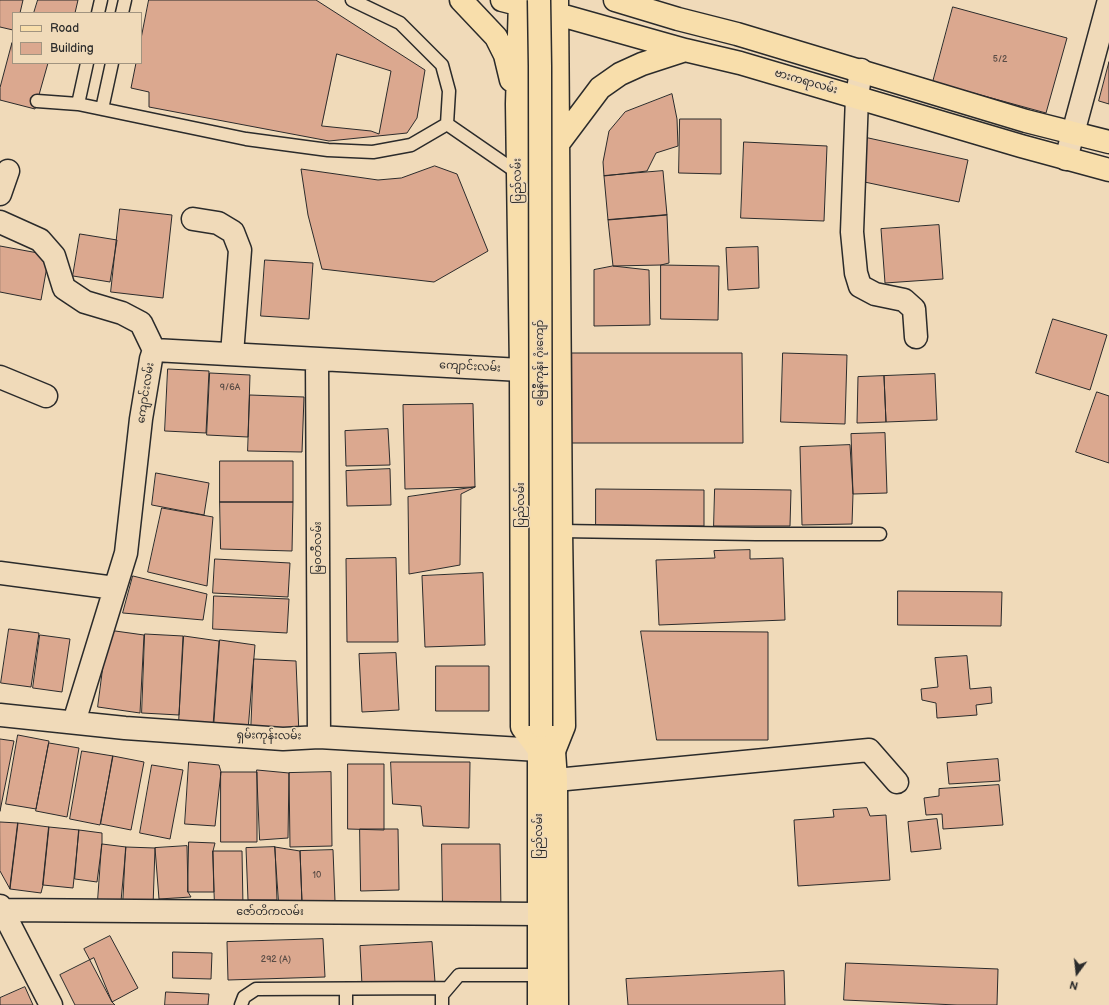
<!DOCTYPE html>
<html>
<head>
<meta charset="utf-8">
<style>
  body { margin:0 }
  #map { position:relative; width:1109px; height:1005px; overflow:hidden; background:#f0dab9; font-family:"Balsamiq Sans",sans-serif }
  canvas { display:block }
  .legend { position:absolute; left:12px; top:12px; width:130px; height:52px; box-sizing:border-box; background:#f0dab9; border:1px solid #a19480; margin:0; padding:5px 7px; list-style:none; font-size:12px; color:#2b2b2b }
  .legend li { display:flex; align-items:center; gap:8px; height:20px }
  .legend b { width:20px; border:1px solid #a19480 }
  .north { position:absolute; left:1057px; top:953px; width:40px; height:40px; -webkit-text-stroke:3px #f0dab9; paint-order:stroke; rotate:195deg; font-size:11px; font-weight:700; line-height:16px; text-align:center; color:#2b2b2b }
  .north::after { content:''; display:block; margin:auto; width:14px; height:18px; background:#2b2b2b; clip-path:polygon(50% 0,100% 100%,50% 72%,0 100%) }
</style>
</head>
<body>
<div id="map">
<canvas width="1109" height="1005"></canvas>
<ul class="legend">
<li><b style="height:5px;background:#f8deab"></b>Road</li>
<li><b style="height:11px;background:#dba88f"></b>Building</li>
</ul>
<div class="north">N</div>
</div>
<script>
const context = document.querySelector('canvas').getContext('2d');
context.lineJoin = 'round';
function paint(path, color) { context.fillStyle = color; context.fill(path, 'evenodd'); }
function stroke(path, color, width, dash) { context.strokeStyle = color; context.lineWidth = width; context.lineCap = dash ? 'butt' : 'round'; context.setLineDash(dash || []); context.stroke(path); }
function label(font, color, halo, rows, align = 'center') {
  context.font = font + ' "Balsamiq Sans","Noto Sans Myanmar",sans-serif'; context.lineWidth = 3; context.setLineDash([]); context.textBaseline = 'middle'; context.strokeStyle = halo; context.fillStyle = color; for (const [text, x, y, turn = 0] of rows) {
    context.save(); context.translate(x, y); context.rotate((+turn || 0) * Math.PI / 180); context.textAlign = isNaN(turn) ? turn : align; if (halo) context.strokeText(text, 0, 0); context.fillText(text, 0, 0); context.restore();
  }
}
const building = new Path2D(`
  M 0,0 L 23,0 L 20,13 L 13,13 L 13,30 L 0,27 Z
  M 38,0 L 78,0 L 75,13 L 34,13 Z
  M 149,0 L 316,0 L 425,70 L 417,118 L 407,133 L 329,141 L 149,107 L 149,92 L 131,88 L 136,63 L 141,63 L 141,39 Z
  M 953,7 L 1067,38 L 1046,113 L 933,82 Z
  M 12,43 L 13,63 L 48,63 L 35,109 L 0,100 L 0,88 Z
  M 337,54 L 391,71 L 379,134 L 371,131 L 322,126 Z
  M 1109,62 L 1109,104 L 1099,101 Z
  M 672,94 L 677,119 L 678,146 L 656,153 L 647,171 L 604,176 L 603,162 L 609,131 L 625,112 Z
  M 680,119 L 721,119 L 721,174 L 679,173 Z
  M 864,137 L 968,160 L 959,202 L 855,180 Z
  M 744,142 L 827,146 L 824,221 L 741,218 Z
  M 435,166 L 457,174 L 488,251 L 434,282 L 322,269 L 308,215 L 301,169 L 378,180 L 401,178 Z
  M 663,171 L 667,215 L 608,220 L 604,176 Z
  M 120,209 L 172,215 L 163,298 L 111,292 Z
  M 667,215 L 669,263 L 661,265 L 613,266 L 608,220 Z
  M 939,225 L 943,279 L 885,283 L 881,229 Z
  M 80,234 L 117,240 L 110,282 L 73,276 Z
  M 0,246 L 49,255 L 41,300 L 0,292 Z
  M 758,247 L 759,288 L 728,290 L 726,248 Z
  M 265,260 L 313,263 L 309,319 L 261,316 Z
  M 661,265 L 719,266 L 718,320 L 661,319 Z
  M 613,266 L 649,270 L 650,325 L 594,326 L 594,270 Z
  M 1053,319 L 1107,335 L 1090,390 L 1036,373 Z
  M 572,353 L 742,353 L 743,443 L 572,443 Z
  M 783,353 L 847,355 L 845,424 L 781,422 Z
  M 168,369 L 209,371 L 206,433 L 165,431 Z
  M 210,373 L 250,375 L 248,437 L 207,435 Z
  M 935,374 L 937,420 L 886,422 L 884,376 Z
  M 884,376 L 886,422 L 857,423 L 858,377 Z
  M 1097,392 L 1109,396 L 1109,463 L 1076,452 Z
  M 250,395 L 304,397 L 302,452 L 248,451 Z
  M 473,404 L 475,487 L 405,489 L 403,405 Z
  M 388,429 L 390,465 L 346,466 L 345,431 Z
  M 885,433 L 887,493 L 853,494 L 851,434 Z
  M 850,445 L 853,494 L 852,524 L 802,525 L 800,447 Z
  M 220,461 L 293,461 L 293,502 L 220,502 Z
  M 390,469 L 391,505 L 347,506 L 346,471 Z
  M 156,473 L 209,483 L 204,515 L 152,505 Z
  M 475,487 L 461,494 L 460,565 L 409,574 L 408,497 Z
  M 596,489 L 704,490 L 704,526 L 596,525 Z
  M 715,489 L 791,490 L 790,526 L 714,526 Z
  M 220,502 L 293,502 L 292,551 L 221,549 Z
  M 162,508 L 213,517 L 207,586 L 148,572 Z
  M 750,550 L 750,559 L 783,558 L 785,620 L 659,625 L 656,560 L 715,558 L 714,551 Z
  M 396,558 L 398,642 L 347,642 L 346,559 Z
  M 215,559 L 290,563 L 288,597 L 213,593 Z
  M 483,573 L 485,645 L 425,647 L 422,576 Z
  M 133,576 L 207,594 L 203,620 L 123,613 Z
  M 898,591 L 1002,592 L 1001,626 L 898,625 Z
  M 214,596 L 289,599 L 287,633 L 213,629 Z
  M 9,629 L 39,633 L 31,687 L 1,683 Z
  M 108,630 L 144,635 L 140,713 L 98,707 Z
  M 641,631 L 768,632 L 768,740 L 657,740 Z
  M 145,634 L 183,636 L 179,715 L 142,713 Z
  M 40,635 L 70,639 L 62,692 L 33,688 Z
  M 184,636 L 219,641 L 213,726 L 179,722 Z
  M 220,640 L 255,645 L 248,730 L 214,727 Z
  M 396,653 L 399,710 L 362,712 L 359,654 Z
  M 967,656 L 970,689 L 991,687 L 992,703 L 976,705 L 977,715 L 937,718 L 936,703 L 922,700 L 921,689 L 938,687 L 935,658 Z
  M 254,659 L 296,661 L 299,735 L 251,734 Z
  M 436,666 L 489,666 L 489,711 L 436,711 Z
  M 18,735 L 49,741 L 36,809 L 6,804 Z
  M 0,739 L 14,741 L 0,811 Z
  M 49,743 L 79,748 L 67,817 L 36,811 Z
  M 82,751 L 113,756 L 100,825 L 70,819 Z
  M 113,756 L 144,762 L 131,830 L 101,824 Z
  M 998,759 L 1000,781 L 949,784 L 947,763 Z
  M 189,762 L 219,765 L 221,772 L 215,826 L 185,824 Z
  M 391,762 L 470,762 L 469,828 L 423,826 L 421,806 L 393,804 Z
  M 348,764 L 384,764 L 384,830 L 348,829 Z
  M 152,765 L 183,770 L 170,839 L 140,833 Z
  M 257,770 L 289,773 L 288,838 L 260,840 Z
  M 221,772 L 257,772 L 257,842 L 221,842 Z
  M 331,772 L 332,846 L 290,847 L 289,773 Z
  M 999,785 L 1003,825 L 943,829 L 942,814 L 926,815 L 924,798 L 939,796 L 939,789 Z
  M 867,808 L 870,816 L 886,815 L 890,880 L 798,886 L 794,820 L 834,817 L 833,810 Z
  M 937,819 L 941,849 L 911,852 L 908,822 Z
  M 0,822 L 18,823 L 10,889 L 0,871 Z
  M 18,823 L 49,827 L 43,885 L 41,893 L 10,889 Z
  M 49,827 L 79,830 L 73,888 L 43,885 Z
  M 360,829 L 398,829 L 399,890 L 361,891 Z
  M 79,830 L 102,833 L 102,844 L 97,882 L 75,879 Z
  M 189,842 L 215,843 L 213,851 L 214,892 L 188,892 Z
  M 102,844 L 126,847 L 121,901 L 98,900 Z
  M 442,844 L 500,844 L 501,912 L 443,912 Z
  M 187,846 L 188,892 L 191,897 L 159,899 L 155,848 Z
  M 126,847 L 155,848 L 153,907 L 123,906 Z
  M 275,847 L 277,900 L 248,900 L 246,848 Z
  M 275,847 L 300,851 L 302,903 L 279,903 Z
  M 333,850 L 335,901 L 302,903 L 300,851 Z
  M 213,851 L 242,851 L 243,907 L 215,908 Z
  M 110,936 L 138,988 L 112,1002 L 84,949 Z
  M 323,939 L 325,977 L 228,980 L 227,942 Z
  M 432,942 L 435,982 L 362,985 L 360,946 Z
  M 173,952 L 212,953 L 211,979 L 173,978 Z
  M 94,958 L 112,1002 L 115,1005 L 75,1005 L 60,975 Z
  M 846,963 L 998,969 L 997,1005 L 957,1005 L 844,1000 Z
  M 784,971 L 785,1005 L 628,1005 L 626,979 Z
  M 25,987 L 33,1005 L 0,1005 L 0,998 Z
  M 166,992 L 209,994 L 208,1005 L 165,1005 Z`);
const service = new Path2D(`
  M 352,0 L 400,23 L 442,65 L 449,91 L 447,124
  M 98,13 L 101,0
  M 122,13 L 125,0
  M 37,101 L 78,104 L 246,139 L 328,150 L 373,152 L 411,145 L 447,124
  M 78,104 L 87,63
  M 102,109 L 112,63
  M 447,124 L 518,173
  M 561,531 L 756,534 L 880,534
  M 241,1005 L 244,997 L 256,989 L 447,988
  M 346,1005 L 346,989
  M 442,1005 L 442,995 L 459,975 L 539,975`);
const minor = new Path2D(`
  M 861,70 L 857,97 L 852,232 L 856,273 L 860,286 L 875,294 L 904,300 L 914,309 L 916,337
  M 1066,159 L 1109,0
  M 0,194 L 8,171
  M 193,219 L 218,223 L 233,232 L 240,250 L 232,354
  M 0,222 L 40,240 L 54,256 L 64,288 L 85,302 L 122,313 L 141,323 L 154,350
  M 317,359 L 319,737
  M 0,377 L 46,396
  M 0,573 L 115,588
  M 0,715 L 125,728 L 240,736 L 283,739 L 319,737 L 539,750
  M 74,722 L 126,553 L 141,419 L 151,359 L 154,350 L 521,370
  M 556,780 L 869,750 L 897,782
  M 0,906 L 51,1005
  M 2,910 L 539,914`);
const primary = new Path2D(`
  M 461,0 L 496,37 L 505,55 L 511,80
  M 502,0 L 557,14 L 685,50 L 740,63 L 1021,146 L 1109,170
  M 520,0 L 517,104 L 518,173 L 521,370 L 522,727 L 539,750
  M 615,0 L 678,19 L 737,34 L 1026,121 L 1109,142
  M 558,144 L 600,88 L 620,74 L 642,64 L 685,50
  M 554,751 L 564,726 L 561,531 L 557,0`);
const trunk = new Path2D(`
  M 541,726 L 554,751 L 556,780 L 557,1005
  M 539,1005 L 539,750 L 541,726`);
const trunkBridge = new Path2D(`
  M 539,0 L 540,66 L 541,726`);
const numberNames = [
  ["5/2",1000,60],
  ["9/6A",230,388],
  ["10",317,876],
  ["292 (A)",276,960]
];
const streetNames = [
  ["ဗားကရာလမ်း",806,82,16],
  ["ပြည်လမ်း",518,181,-91],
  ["မြေနီကုန်း ဂုံးကျော်",540,363,-90],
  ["ကျောင်းလမ်း",470,367,3],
  ["ကျောင်းလမ်း",146,393,-81],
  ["ပြည်လမ်း",521,505,-90],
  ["မြဝတီလမ်း",318,548,-90],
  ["ရှမ်းကုန်းလမ်း",269,736,1],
  ["ပြည်လမ်း",539,836,-90],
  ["ဇော်တိကလမ်း",270,912]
];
paint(building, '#dba88f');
stroke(building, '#2b2b2b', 1);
stroke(service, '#2b2b2b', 15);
stroke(minor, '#2b2b2b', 25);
stroke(primary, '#2b2b2b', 25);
stroke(trunk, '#2b2b2b', 25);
stroke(service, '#f0dab9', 12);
stroke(minor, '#f0dab9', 22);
stroke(primary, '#f8deab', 22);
stroke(trunk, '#f8deab', 22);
stroke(trunkBridge, '#2b2b2b', 25, []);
stroke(trunkBridge, '#f8deab', 22);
label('9px', '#574a44', null, numberNames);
label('11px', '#2b2b2b', '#f0dab9', streetNames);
</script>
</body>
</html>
